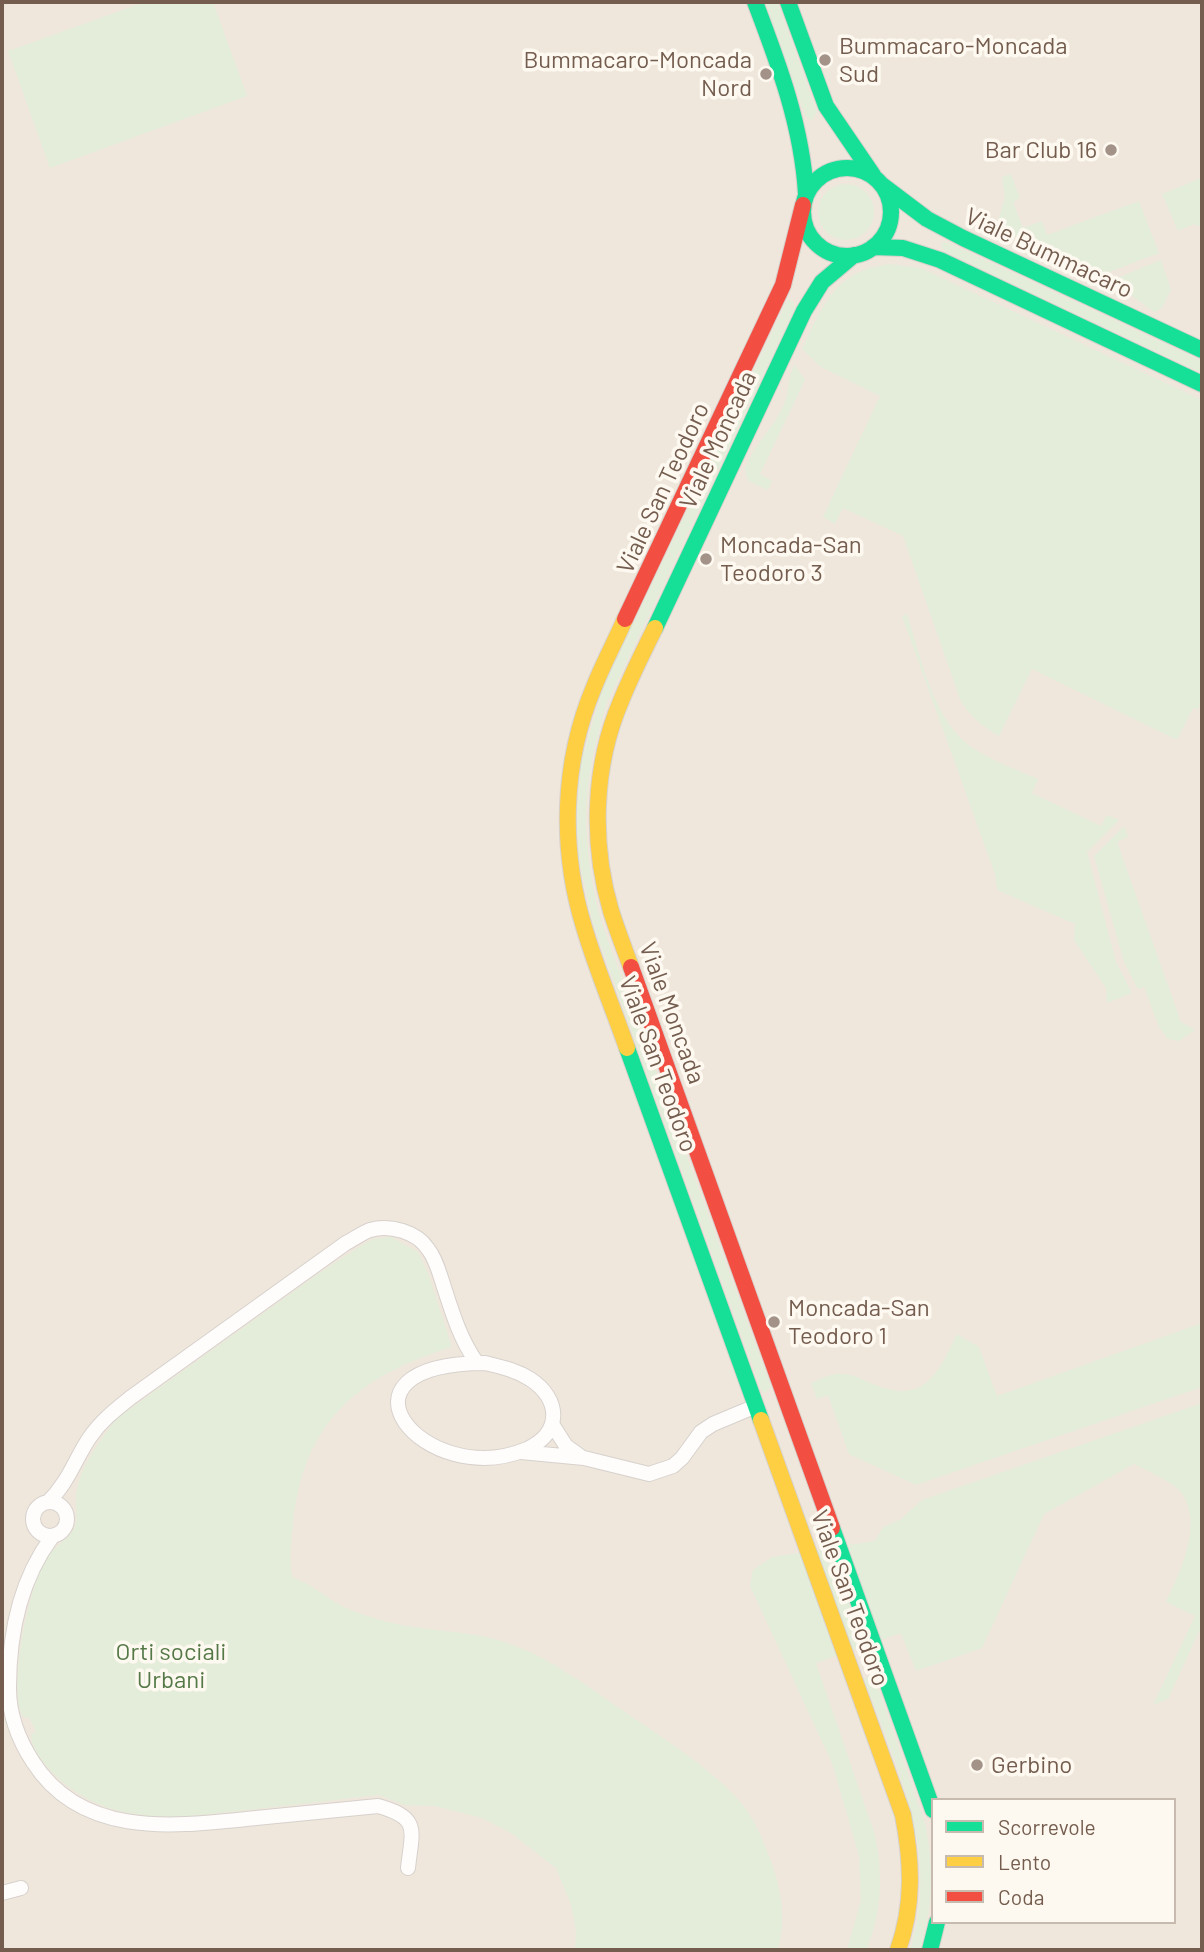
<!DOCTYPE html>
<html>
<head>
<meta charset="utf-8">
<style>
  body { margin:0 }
  #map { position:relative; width:1204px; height:1952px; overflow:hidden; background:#f7f4ee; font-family:Barlow,sans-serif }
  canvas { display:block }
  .frame { position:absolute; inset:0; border:4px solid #745d4f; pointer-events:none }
  .legend { position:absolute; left:931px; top:1798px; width:245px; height:126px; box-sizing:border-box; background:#fef9f0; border:2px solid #c7bbb0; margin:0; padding:9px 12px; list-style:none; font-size:21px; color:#745d4f }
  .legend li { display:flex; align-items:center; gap:14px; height:35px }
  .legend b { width:35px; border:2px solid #c7bbb0 }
</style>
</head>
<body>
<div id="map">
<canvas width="1204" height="1952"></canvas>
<div class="frame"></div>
<ul class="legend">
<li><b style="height:9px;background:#16e098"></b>Scorrevole</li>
<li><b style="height:9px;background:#ffcf43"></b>Lento</li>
<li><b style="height:9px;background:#f24e42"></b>Coda</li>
</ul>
</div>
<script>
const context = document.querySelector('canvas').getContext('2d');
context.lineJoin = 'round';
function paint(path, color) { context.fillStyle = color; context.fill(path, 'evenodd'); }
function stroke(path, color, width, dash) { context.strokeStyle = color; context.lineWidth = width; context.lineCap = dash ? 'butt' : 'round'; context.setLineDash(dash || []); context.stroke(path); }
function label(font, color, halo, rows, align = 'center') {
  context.font = font + ' Barlow,sans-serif'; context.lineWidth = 7; context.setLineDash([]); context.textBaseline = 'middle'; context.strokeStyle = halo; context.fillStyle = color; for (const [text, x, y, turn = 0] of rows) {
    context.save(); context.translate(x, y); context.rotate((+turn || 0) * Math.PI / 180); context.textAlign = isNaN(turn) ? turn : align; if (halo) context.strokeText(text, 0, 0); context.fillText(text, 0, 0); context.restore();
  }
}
const residential = new Path2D(`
  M 2,2 L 1202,2 L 1202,1950 L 2,1950 ZM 933,1800 L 1174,1800 L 1174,1922 L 933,1922 Z`);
const green = new Path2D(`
  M 145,2 L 213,2 L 247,96 L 50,168 L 8,51 Z
  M 765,2 L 777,2 L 817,112 L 812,120 L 807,118 L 805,115 Z
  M 1011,174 L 1020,198 L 1013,202 L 1023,228 L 1042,221 L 1047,235 L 1139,201 L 1159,253 L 1099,276 L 996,227 L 1005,198 L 1002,177 Z
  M 1202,174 L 1202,227 L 1194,224 L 1178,231 L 1162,194 L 1199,179 Z
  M818 212a28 28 0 1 1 56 0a28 28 0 1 1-56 0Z
  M 944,241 L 1202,361 L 1202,373 L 945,252 L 941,245 Z
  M 1161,260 L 1171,290 L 1162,308 L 1154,312 L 1120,287 L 1122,281 L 1117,278 Z
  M 890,264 L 921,268 L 1202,400 L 1202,699 L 1198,709 L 1193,708 L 1177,740 L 1032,669 L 999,736 C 982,726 969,716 960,699 L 903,536 L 843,508 L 835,524 L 823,517 L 880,396 L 821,367 L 802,349 C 823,305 836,270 890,264 Z
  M 788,299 L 793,301 L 795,308 L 607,703 C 581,786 580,837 601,921 L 771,1387 L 765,1393 L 762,1392 L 593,924 L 579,860 L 576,818 L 581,762 L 604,684 Z
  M 795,365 L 805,380 L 760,474 L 772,481 L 768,490 L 748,481 L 745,469 C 754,444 775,427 785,402 C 790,390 787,375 795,365 Z
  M 907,614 C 920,654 932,714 965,742 C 985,759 1014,768 1038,779 L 1032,793 L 1101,826 L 1107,815 L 1119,820 L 1087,852 L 1116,962 L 1132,993 L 1107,1003 L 1106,988 L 1074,940 L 1075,924 L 997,890 L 995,874 L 902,616 Z
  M 1124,826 L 1128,837 L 1117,842 L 1181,1022 L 1195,1030 L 1179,1041 L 1168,1039 L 1159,1027 L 1144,987 L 1138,989 L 1124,962 L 1094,856 Z
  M 391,1237 L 418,1252 L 428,1273 L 452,1347 C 358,1376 303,1422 293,1524 C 291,1544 289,1556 292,1577 C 312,1584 325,1597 342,1606 C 353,1612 366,1615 377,1619 C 422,1633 470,1628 513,1645 C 553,1660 587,1686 622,1710 C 661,1737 712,1768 743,1805 C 757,1823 765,1845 773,1867 C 782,1894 786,1922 778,1950 L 575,1950 L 576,1931 L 571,1905 L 556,1868 L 511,1833 L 482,1818 L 435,1806 L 404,1805 L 379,1795 C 338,1800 297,1804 257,1809 C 185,1817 113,1831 55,1775 C 45,1765 31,1749 31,1735 L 36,1731 L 29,1718 L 22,1716 C 9,1682 28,1590 46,1559 C 53,1546 69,1540 75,1527 C 79,1517 74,1501 77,1489 C 82,1463 101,1440 116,1419 L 318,1274 L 362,1245 L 373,1239 Z
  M 1202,1323 L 1202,1387 L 916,1485 L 849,1454 L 828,1395 L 817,1399 L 811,1383 C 819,1380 828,1375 836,1374 C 850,1372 861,1379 873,1384 C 925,1405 937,1375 957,1334 L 979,1347 L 997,1396 Z
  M 1202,1403 L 1202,1625 L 1168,1699 L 1153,1705 L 1195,1616 L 1166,1602 C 1180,1571 1204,1525 1181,1492 C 1173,1482 1146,1470 1134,1464 L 1044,1514 L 982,1648 L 916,1671 L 901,1633 L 816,1663 L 875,1835 C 883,1875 882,1913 866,1950 L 847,1950 L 861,1900 L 859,1856 L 832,1763 L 750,1586 L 753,1570 L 772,1557 L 875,1541 L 883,1527 L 901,1519 L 922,1500 Z
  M 870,1676 L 875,1679 L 926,1827 C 934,1875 933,1904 920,1950 L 910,1950 C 941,1852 897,1770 864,1679 Z`);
const street = new Path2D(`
  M 485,1363 C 501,1367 516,1370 530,1379 C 561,1399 562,1433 527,1449 C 425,1492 318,1364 485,1363 Z
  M 552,1424 L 566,1446 L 580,1456
  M 521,1452 L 584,1458 L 649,1474 L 673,1466 L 682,1458 L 701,1432 L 713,1424 L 756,1406
  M33 1519a17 17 0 1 1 34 0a17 17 0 1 1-34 0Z
  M 48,1502 C 68,1483 75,1459 90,1437 C 101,1421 115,1410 130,1398 L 346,1243 C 354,1239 362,1233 370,1230 C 390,1224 417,1232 428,1249 C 436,1259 439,1272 443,1284 C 452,1312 460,1339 477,1363
  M 52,1537 C 20,1580 9,1635 9,1688 C 9,1715 18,1739 33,1762 C 83,1840 177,1826 256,1818 C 296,1814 337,1810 378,1806 C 421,1818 412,1830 408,1868
  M 2,1893 L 21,1888`);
const fast = new Path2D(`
  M 755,2 C 779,65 802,126 806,194
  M 788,2 L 826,106 L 873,175
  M803 212a44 44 0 1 1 88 0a44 44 0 1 1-88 0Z
  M 882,185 L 927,219 L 963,238 L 1202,350
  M 873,247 L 903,248 L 940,260 L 1202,384
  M 655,628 L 804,311 L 822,282 L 854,255
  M 627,1048 L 761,1420
  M 832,1528 L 933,1810
  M 930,1950 L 937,1922`);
const slow = new Path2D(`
  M 625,619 C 615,642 603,664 594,687 C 562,763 560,849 584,927 C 596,968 613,1008 627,1048
  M 631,967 C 624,948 617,930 611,911 C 591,844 593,766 621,701 C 631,676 643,652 655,628
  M 761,1420 L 903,1815 C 912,1862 914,1905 898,1950`);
const jam = new Path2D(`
  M 625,619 L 783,285 L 803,205
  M 631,967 L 832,1528`);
const markers = [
  [825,60,7,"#a29287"],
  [766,74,7,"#a29287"],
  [1111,150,7,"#a29287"],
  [706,559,7,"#a29287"],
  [774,1322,7,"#a29287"],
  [977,1765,7,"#a29287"]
];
const poiNames = [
  ["Bummacaro-Moncada",839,46],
  ["Sud",839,74],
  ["Bummacaro-Moncada",752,60,"right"],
  ["Nord",752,88,"right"],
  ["Bar Club 16",1097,150,"right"],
  ["Moncada-San",720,545],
  ["Teodoro 3",720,573],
  ["Moncada-San",788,1308],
  ["Teodoro 1",788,1336],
  ["Gerbino",991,1765]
];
const streetNames = [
  ["Viale Bummacaro",1049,253,25],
  ["Viale Moncada",718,440,-65],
  ["Viale San Teodoro",663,488,-65],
  ["Viale Moncada",672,1013,70],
  ["Viale San Teodoro",658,1064,70],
  ["Viale San Teodoro",850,1598,70]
];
const parkNames = [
  ["Orti sociali",171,1652],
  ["Urbani",171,1680]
];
paint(residential, '#efe7dc');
paint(green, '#e4edda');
stroke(street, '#d7d1cc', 16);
stroke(fast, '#d7d1cc', 18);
stroke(slow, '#d7d1cc', 18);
stroke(jam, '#d7d1cc', 18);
stroke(street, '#fefdfc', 14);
stroke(fast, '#16e098', 16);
stroke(slow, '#ffcf43', 16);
stroke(jam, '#f24e42', 16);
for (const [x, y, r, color] of markers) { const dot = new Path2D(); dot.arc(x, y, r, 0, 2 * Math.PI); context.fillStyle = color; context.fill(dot); stroke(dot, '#fef9f0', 2.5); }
label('24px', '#745d4f', '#fef9f0', poiNames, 'left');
label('24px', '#745d4f', '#fef9f0', streetNames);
label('24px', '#547947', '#fef9f0', parkNames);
</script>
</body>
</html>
